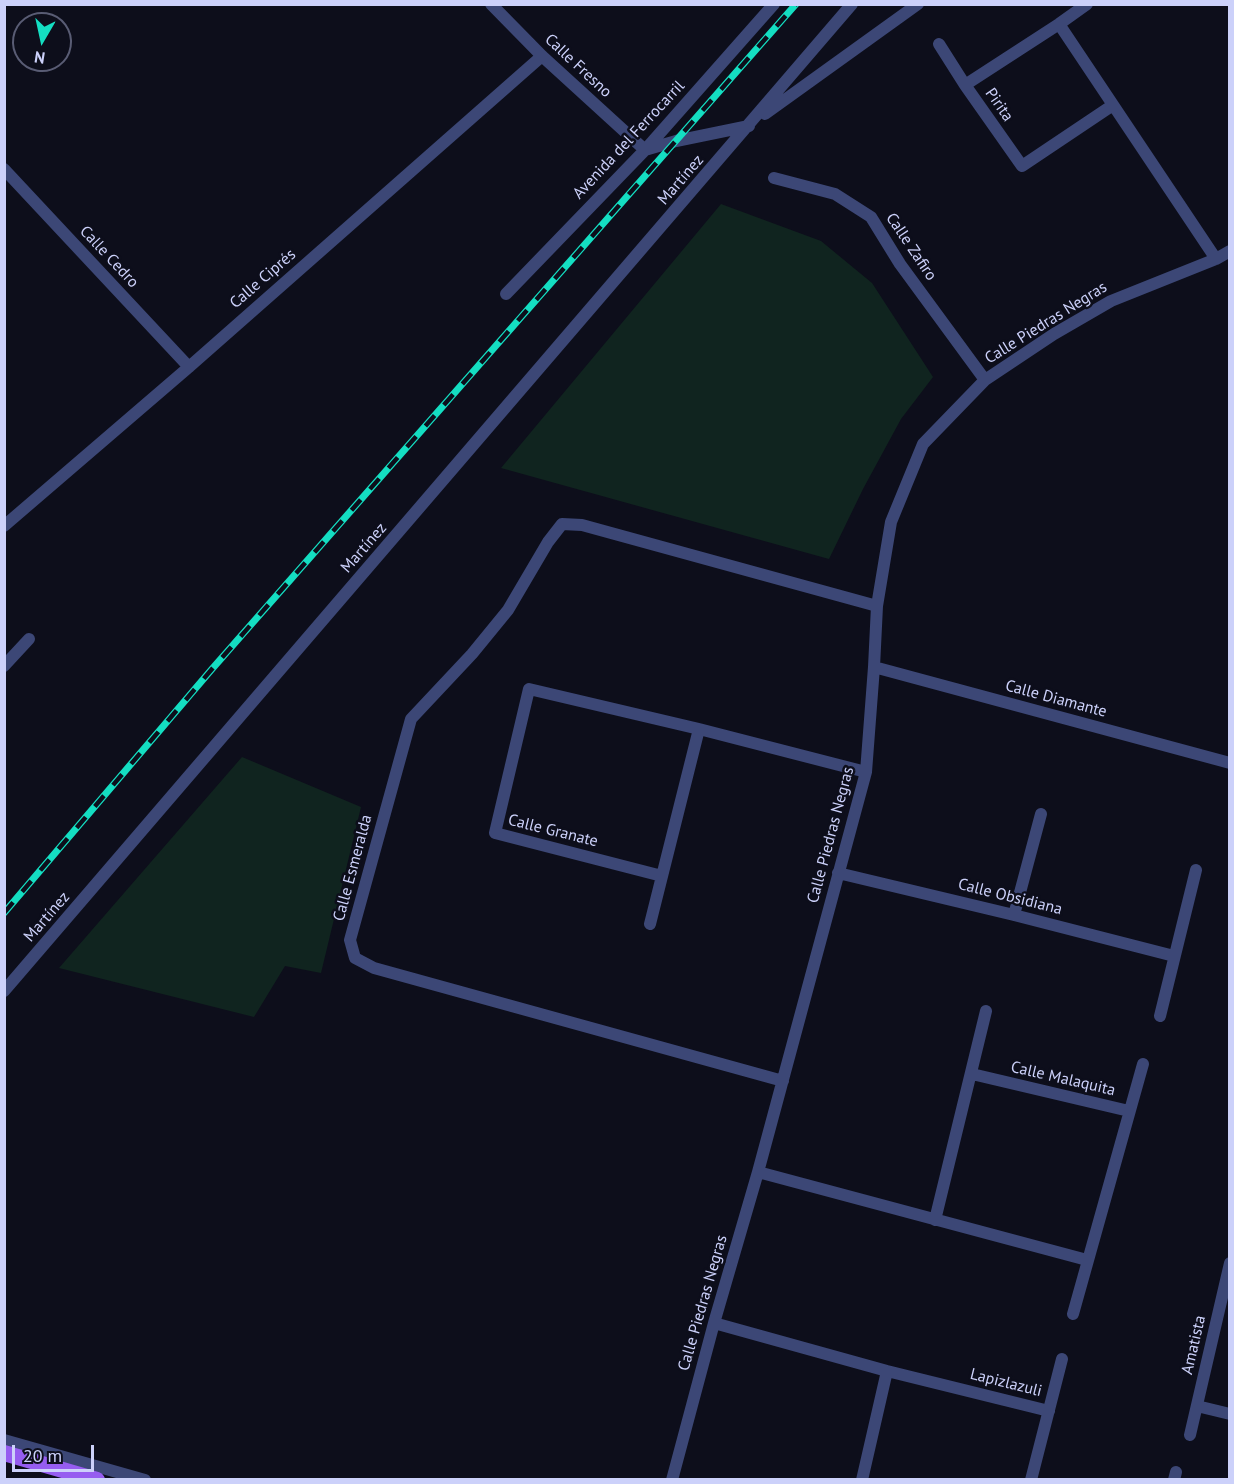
<!DOCTYPE html>
<html>
<head>
<meta charset="utf-8">
<style>
  body { margin:0 }
  #map { position:relative; width:1234px; height:1484px; overflow:hidden; background:#0d0e1b; font-family:"PT Sans",sans-serif }
  canvas { display:block }
  .frame { position:absolute; inset:0; border:6px solid #ccd1fa; pointer-events:none }
  .north { position:absolute; left:12px; top:12px; width:60px; height:60px; box-sizing:border-box; background:#0d0e1b; border:2px solid #595c74; border-radius:50%; rotate:189deg; font-size:16px; font-weight:700; line-height:24px; text-align:center; color:#ccd1fa }
  .north::after { content:''; display:block; margin:auto; width:21px; height:27px; background:#14dec2; clip-path:polygon(50% 0,100% 100%,50% 72%,0 100%) }
  .scale { position:absolute; left:12px; top:1445px; width:82px; height:27px; box-sizing:border-box; border:3px solid #ccd1fa; border-top:0; padding-left:8px; font-size:18px; line-height:21px; white-space:nowrap; color:#ccd1fa; -webkit-text-stroke:4px #0d0e1b; paint-order:stroke }
</style>
</head>
<body>
<div id="map">
<canvas width="1234" height="1484"></canvas>
<div class="frame"></div>
<div class="north">N</div>
<div class="scale">20 m</div>
</div>
<script>
const context = document.querySelector('canvas').getContext('2d');
context.lineJoin = 'round';
function paint(path, color) { context.fillStyle = color; context.fill(path, 'evenodd'); }
function stroke(path, color, width, dash) { context.strokeStyle = color; context.lineWidth = width; context.lineCap = dash ? 'butt' : 'round'; context.setLineDash(dash || []); context.stroke(path); }
function label(font, color, halo, rows, align = 'center') {
  context.font = font + ' "PT Sans",sans-serif'; context.lineWidth = 5; context.setLineDash([]); context.textBaseline = 'middle'; context.strokeStyle = halo; context.fillStyle = color; for (const [text, x, y, turn = 0] of rows) {
    context.save(); context.translate(x, y); context.rotate((+turn || 0) * Math.PI / 180); context.textAlign = isNaN(turn) ? turn : align; if (halo) context.strokeText(text, 0, 0); context.fillText(text, 0, 0); context.restore();
  }
}
const green = new Path2D(`
  M 721,204 L 821,241 L 872,283 L 933,377 L 901,419 L 863,489 L 829,559 L 501,468 Z
  M 242,757 L 361,807 L 321,973 L 285,966 L 254,1017 L 59,968 Z`);
const service = new Path2D(`
  M 4,666 L 29,639
  M 4,1440 L 145,1480`);
const minor = new Path2D(`
  M 491,4 L 542,56 L 645,150 L 676,141 L 749,126
  M 1059,24 L 1216,259
  M 939,44 L 965,85 L 1022,166 L 1113,105
  M 965,85 L 1059,24 L 1087,4
  M 765,114 L 918,4
  M 4,169 L 189,367
  M 774,178 L 835,194 L 871,217 L 900,264 L 985,380
  M 506,294 L 645,150 L 774,4
  M 4,526 L 189,367 L 542,56
  M 874,667 L 1230,763
  M 838,873 L 1014,915 L 1174,956
  M 662,876 L 495,833 L 529,689 L 699,729 L 866,772
  M 1014,915 L 1041,814
  M 650,924 L 699,729
  M 4,991 L 852,4
  M 1160,1016 L 1196,870
  M 972,1074 L 1129,1111
  M 783,1081 L 374,968 L 355,958 L 350,940 L 411,719 L 472,654 L 508,610 L 548,542 L 562,524 L 582,525 L 877,606
  M 758,1172 L 1087,1260
  M 935,1220 L 986,1011
  M 1073,1314 L 1143,1064
  M 714,1323 L 887,1371 L 1049,1411
  M 1197,1406 L 1230,1414
  M 1190,1435 L 1230,1263
  M 672,1480 L 714,1323 L 758,1172 L 866,772 L 874,667 L 877,606 L 891,522 L 923,444 L 985,380 L 1054,334 L 1111,301 L 1216,259 L 1230,251
  M 862,1480 L 887,1371
  M 1031,1480 L 1062,1359
  M 1174,1480 L 1176,1472`);
const primary = new Path2D(`
  M 4,1453 L 97,1480`);
const rail = new Path2D(`
  M 4,913 L 212,669 L 796,4`);
const streetNames = [
  ["Calle Fresno",578,66,43],
  ["Pirita",999,105,55],
  ["Avenida del Ferrocarril",629,140,-47],
  ["Martínez",681,180,-49],
  ["Calle Zafiro",911,247,56],
  ["Calle Cedro",109,257,47],
  ["Calle Ciprés",263,279,-41],
  ["Calle Piedras Negras",1046,323,-32],
  ["Martínez",364,548,-49],
  ["Calle Diamante",1056,699,15],
  ["Calle Granate",553,831,14],
  ["Calle Piedras Negras",831,835,-75],
  ["Calle Esmeralda",353,868,-75],
  ["Calle Obsidiana",1010,897,14],
  ["Martínez",47,917,-49],
  ["Calle Malaquita",1063,1079,13],
  ["Calle Piedras Negras",703,1303,-74],
  ["Amatista",1194,1345,-77],
  ["Lapizlazuli",1006,1383,14]
];
paint(green, '#10241f');
stroke(service, '#3c4776', 12);
stroke(minor, '#3c4776', 12);
stroke(primary, '#965df0', 16);
stroke(rail, '#14dec2', 7);
stroke(rail, '#0d0e1b', 4.5, [14]);
label('16px', '#ccd1fa', '#0d0e1b', streetNames);
</script>
</body>
</html>
